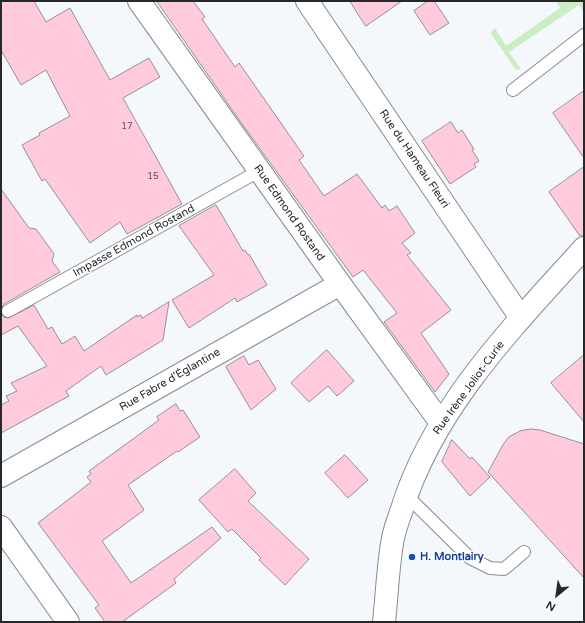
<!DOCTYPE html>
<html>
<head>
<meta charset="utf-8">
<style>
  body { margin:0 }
  #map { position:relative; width:585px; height:623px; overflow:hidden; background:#f4f8fd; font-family:"Varela Round",sans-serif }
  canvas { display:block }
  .frame { position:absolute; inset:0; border:2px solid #27282a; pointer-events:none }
  .north { position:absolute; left:537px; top:575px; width:40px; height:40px; -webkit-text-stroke:3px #fff; paint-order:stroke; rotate:209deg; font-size:11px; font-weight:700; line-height:16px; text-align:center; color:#27282a }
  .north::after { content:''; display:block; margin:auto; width:14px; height:18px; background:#27282a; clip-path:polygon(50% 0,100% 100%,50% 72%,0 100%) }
</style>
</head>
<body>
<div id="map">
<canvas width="585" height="623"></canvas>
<div class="frame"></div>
<div class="north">N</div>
</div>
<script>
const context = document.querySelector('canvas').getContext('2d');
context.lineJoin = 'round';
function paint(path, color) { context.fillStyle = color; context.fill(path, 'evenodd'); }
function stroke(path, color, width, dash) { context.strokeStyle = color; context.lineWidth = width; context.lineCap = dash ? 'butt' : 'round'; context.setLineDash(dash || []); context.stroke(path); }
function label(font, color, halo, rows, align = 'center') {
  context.font = font + ' "Varela Round",sans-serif'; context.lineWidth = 3; context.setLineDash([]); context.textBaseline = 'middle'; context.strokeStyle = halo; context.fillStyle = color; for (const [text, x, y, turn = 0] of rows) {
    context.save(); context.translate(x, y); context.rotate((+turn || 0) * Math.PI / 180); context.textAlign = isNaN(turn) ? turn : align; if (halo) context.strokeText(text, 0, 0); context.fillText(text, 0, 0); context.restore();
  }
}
const green = new Path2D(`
  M 556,1 L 584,1 L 584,12 L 579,5 L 509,52 L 521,69 L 516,70 L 491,34 L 492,31 L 495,28 L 506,46 L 560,8 Z`);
const building = new Path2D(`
  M 1,1 L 34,1 L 46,22 L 70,8 L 110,80 L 149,58 L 160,77 L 123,98 L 182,204 L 127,234 L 120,222 L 90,243 L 45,179 L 42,181 L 22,145 L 40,135 L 39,133 L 70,116 L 46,70 L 21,85 L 1,50 Z
  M 157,1 L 193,1 L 205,17 L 202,19 L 235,67 L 239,63 L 304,156 L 299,160 L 324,196 L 357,174 L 382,208 L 385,205 L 389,211 L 397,206 L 415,233 L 402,243 L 411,253 L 407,255 L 451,310 L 421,333 L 449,374 L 435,392 L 384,322 L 397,313 L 363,270 L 353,277 L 242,124 Z
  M 350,1 L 402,1 L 366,26 Z
  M 428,1 L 434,1 L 449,23 L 430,35 L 414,11 Z
  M 584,91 L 584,158 L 553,113 Z
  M 451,122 L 458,133 L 462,130 L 474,149 L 472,150 L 479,161 L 474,164 L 476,167 L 450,184 L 422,141 Z
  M 584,167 L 584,236 L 580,236 L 549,192 Z
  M 1,189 L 29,228 L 36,229 L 54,254 L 52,261 L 60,272 L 4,304 L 1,309 Z
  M 216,205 L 243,251 L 245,250 L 248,255 L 249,254 L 267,285 L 237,302 L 235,298 L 189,328 L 172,300 L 214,275 L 179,226 Z
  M 169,302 L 163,340 L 106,375 L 101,366 L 66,391 L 69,396 L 1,433 L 1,405 L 9,401 L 6,396 L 17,391 L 11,383 L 47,366 L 18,326 L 1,335 L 1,313 L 4,317 L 8,318 L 34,305 L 48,329 L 52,327 L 62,344 L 75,336 L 84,351 L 137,315 L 137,317 L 141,315 L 142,318 Z
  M 327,350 L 354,381 L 337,396 L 328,386 L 309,402 L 291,383 Z
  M 584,355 L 584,422 L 551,383 Z
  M 244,356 L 249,365 L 258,360 L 276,389 L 251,410 L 226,367 Z
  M 176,404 L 180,411 L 183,410 L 200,437 L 178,452 L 177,451 L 128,485 L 144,510 L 102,541 L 131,583 L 212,527 L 221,538 L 174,579 L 176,583 L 122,622 L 105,622 L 95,608 L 99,605 L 38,523 L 91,482 L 87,477 L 91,474 L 89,471 L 159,420 L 157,417 Z
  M 531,429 L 540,430 L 584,444 L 584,578 L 488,472 L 504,443 L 509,437 L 520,431 Z
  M 452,440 L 470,459 L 472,457 L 490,477 L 470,496 L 442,462 Z
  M 345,455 L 368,480 L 348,498 L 325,473 Z
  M 235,469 L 256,493 L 248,501 L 309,559 L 285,585 L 259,560 L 261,558 L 232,529 L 228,532 L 199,500 Z`);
const service = new Path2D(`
  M 513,90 L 584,35
  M 8,311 L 259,171
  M 406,495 L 470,558 L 490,568 L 504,569 L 524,552`);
const minor = new Path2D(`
  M 139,1 L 340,284 L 441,423
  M 307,1 L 521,318
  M 1,476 L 340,284
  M 1,527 L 68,622`);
const tertiary = new Path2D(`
  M 384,622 C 387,595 388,564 393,538 C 395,528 399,518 402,509 C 434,406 514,326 584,248`);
const markers = [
  [412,557,4,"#1a4fb4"]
];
const numberNames = [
  ["17",127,127],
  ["15",153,177]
];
const streetNames = [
  ["Rue du Hameau Fleuri",414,159,56],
  ["Rue Edmond Rostand",289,213,55],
  ["Impasse Edmond Rostand",134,241,-29],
  ["Rue Fabre d'Églantine",170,380,-30],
  ["Rue Irène Joliot-Curie",469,388,-54]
];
const transitNames = [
  ["H. Montlairy",420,557]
];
paint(green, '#ccedc4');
paint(building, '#fecadc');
stroke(building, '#969092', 1);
stroke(service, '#888b90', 14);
stroke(minor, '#888b90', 24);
stroke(tertiary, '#888b90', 24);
stroke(service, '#fff', 12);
stroke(minor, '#fff', 22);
stroke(tertiary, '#fff', 22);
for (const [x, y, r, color] of markers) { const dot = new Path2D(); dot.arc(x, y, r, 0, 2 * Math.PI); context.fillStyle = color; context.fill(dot); stroke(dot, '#fff', 1.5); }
label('9px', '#5d5056', null, numberNames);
label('11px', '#27282a', '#fff', streetNames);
label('bold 11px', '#164399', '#fff', transitNames, 'left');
</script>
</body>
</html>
